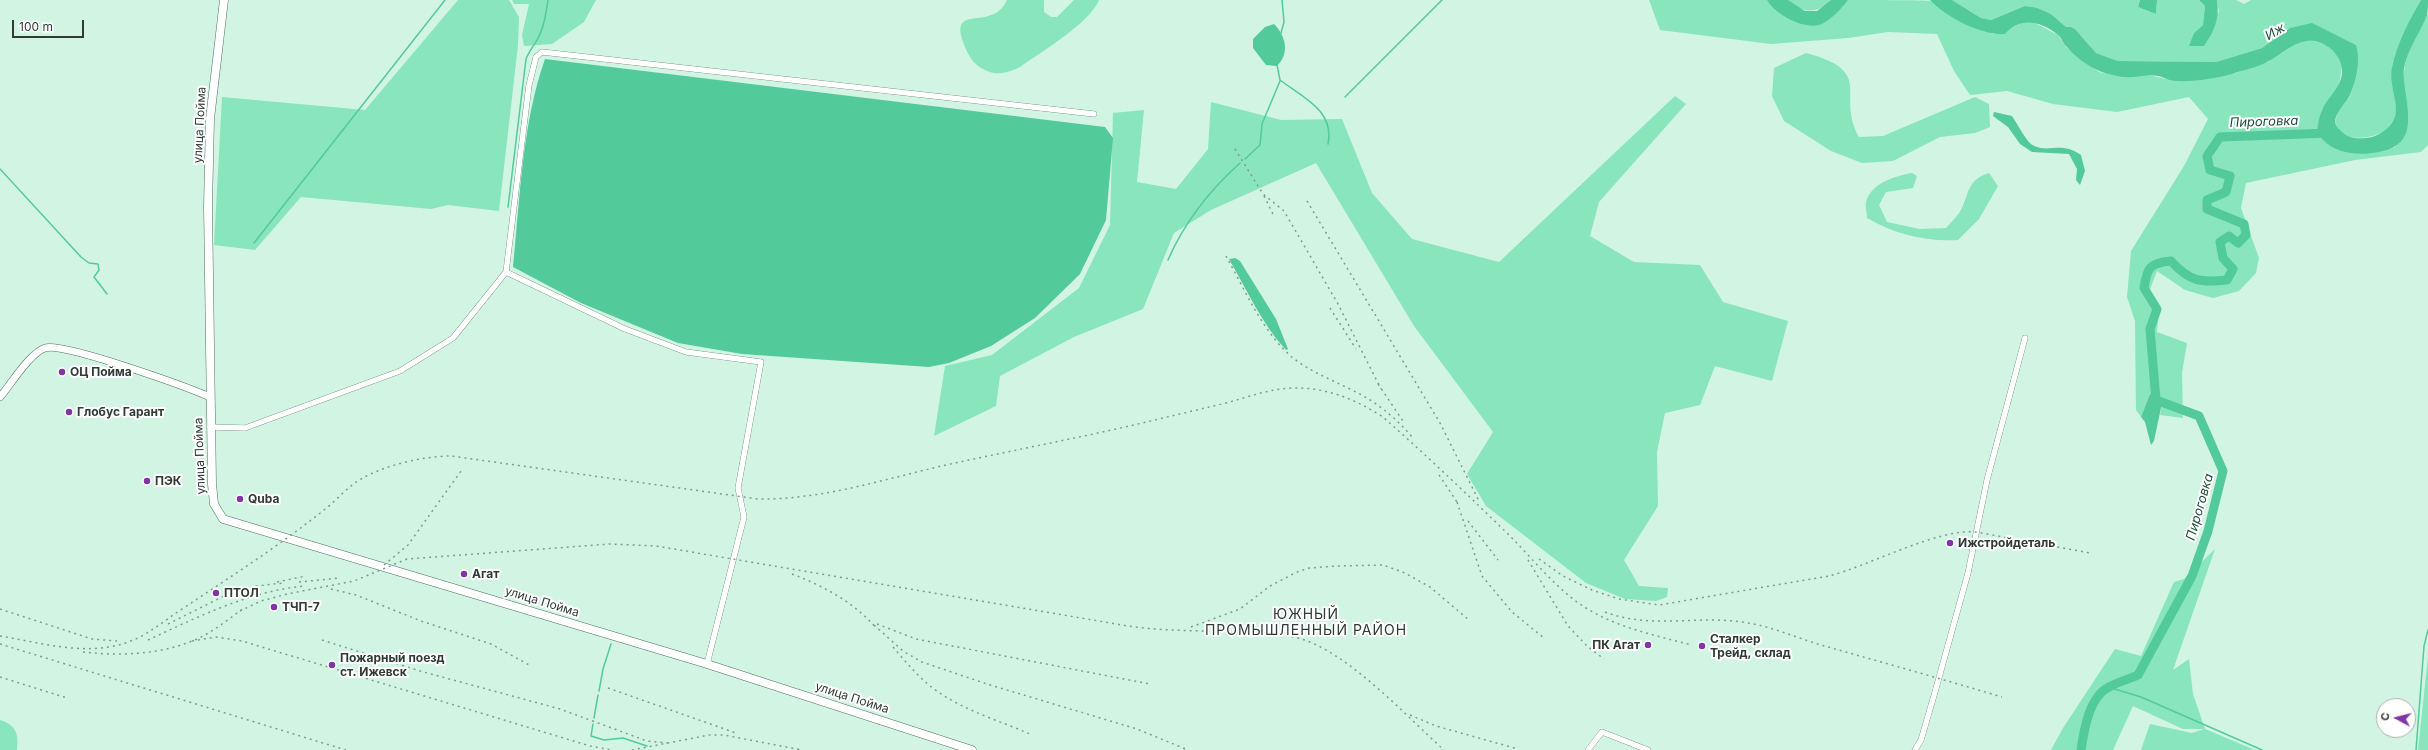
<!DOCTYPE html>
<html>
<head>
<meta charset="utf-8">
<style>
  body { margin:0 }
  #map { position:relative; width:2428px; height:750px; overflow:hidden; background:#d2f4e3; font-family:Inter,sans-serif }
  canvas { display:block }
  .north { position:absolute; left:2376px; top:698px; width:40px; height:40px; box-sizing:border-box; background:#fff; border:1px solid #acb1af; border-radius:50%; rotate:277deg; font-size:11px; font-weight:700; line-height:16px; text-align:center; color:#2f3c36 }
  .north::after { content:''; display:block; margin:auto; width:14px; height:18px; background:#8134a5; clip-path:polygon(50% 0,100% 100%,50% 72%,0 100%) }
  .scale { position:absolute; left:12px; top:20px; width:72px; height:18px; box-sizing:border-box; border:2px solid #2f3c36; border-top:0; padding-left:5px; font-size:12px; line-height:14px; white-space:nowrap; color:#2f3c36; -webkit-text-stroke:3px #fff; paint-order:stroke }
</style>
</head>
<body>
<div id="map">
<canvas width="2428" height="750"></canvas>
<div class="north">С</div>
<div class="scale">100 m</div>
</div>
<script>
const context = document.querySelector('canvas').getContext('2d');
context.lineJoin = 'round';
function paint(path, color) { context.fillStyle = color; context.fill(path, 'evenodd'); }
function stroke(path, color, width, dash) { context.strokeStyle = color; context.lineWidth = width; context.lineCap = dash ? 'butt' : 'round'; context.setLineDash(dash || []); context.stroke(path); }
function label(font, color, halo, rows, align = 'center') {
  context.font = font + ' Inter,sans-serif'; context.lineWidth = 4; context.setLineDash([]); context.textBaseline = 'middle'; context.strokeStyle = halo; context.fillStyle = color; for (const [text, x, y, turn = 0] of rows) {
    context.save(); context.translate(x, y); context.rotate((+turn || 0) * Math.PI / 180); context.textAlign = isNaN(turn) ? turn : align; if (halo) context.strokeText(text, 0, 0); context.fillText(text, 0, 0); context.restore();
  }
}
const green = new Path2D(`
  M 458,0 L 509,0 L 519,17 L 518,45 L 499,211 L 448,205 L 431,209 L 301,197 L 255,250 L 214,245 L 222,97 L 365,110 Z
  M 512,0 L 596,0 L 584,22 L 552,44 L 524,46 L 522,35 L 529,4 L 514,4 Z
  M 1007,0 L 1044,0 L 1044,12 L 1051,17 L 1057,17 L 1074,0 L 1099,0 C 1090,23 1041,52 1020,67 C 1009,72 999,76 987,71 C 975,66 970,59 965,47 C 946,0 992,34 1007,0 Z
  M 1649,0 L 1767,0 L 1820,24 L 1848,0 C 1860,0 1925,0 1931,1 C 1955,14 1975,36 2005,34 L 2010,28 L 2029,20 L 2058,35 L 2066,47 L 2099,72 L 2116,76 L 2149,75 L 2174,81 L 2236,73 L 2268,62 L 2295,44 L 2307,40 L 2319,42 L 2328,46 L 2337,55 L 2342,65 L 2340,80 L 2336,91 L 2322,109 L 2317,131 C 2330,160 2368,149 2394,148 C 2417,124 2406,111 2404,83 C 2402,61 2415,31 2428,14 L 2428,145 L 2421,152 L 2355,160 L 2246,183 L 2241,208 L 2259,258 L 2256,273 L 2239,291 L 2213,298 L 2185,290 L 2157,271 L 2149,292 L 2159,309 L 2157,332 L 2187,343 L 2182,373 L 2183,418 L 2160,415 L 2163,398 L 2150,394 L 2141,417 L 2136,410 L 2135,321 L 2127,297 L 2131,251 L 2184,166 L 2208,119 L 2189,97 L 2117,112 L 2053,104 L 2007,91 L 1970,95 L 1954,71 L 1937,34 L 1888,32 L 1848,38 L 1771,44 L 1660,30 Z
  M 1788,0 L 1831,0 C 1816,15 1803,13 1788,0 Z
  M 1952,0 L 2140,0 L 2138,7 L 2156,14 L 2157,0 L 2199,0 L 2205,6 L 2203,25 L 2194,33 L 2190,46 L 2219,12 L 2217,0 L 2236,0 L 2244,4 L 2251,0 L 2421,0 C 2413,12 2392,56 2392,70 C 2391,87 2404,115 2389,128 C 2376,140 2333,145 2336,119 C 2337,108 2346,104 2350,96 C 2357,80 2356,61 2356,45 L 2312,24 L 2290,28 L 2262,48 L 2216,62 L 2118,61 L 2096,53 L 2075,29 L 2071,27 L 2066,27 L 2051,14 L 2025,6 L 1991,20 L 1981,18 Z
  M 1806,53 C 1877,72 1835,94 1859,137 L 1883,136 L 1975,97 L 1989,104 L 1990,127 L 1975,133 L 1940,137 L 1893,161 L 1862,163 L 1831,151 L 1784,121 L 1772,96 L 1774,68 Z
  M 1675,96 L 1686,104 L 1599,202 L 1590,236 L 1634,262 L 1700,265 L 1723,302 L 1788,321 L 1772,381 L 1715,366 L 1700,405 L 1665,413 L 1657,452 L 1658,506 L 1624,560 L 1639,586 L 1668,588 L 1667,597 L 1656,601 L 1625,599 L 1586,583 L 1486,506 L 1467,474 L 1493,432 L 1414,326 L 1316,163 L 1211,210 L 1174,233 L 1143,309 L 1074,337 L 1000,376 L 996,406 L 934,436 L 945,366 L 992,355 L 1079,288 L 1110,225 L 1113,113 L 1144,110 L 1137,182 L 1176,189 L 1208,149 L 1211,102 L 1281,120 L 1342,119 L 1372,193 L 1412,239 L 1499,262 Z
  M 1912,173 L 1917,176 L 1913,188 L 1886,192 L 1879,205 L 1887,222 L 1920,229 L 1946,228 C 1951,222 1959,215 1962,208 C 1970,190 1968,180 1989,173 L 1998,186 L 1979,219 L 1958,240 C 1926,242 1894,234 1867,218 C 1867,213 1865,207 1866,202 C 1871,183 1895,176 1912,173 Z
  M 2215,549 L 2173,670 L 2189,659 L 2193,694 L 2205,729 L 2255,750 L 2141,750 L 2150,724 L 2192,733 L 2204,729 L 2183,729 L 2133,706 L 2113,750 L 2051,750 L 2063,728 L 2115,649 L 2141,656 L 2174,582 L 2184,579 Z
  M 2428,656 L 2428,750 L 2418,750 Z
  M 0,720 C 16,725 19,734 17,750 L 0,750 Z`);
const water = new Path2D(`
  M 1767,0 L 1788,0 L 1805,11 L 1817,11 L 1831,0 L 1848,0 C 1842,8 1829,22 1819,25 C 1802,29 1775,14 1767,0 Z
  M 1930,0 L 1952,0 L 1981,18 L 1991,20 L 2025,6 L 2037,8 L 2051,14 L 2066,27 L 2071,27 L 2075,29 L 2096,53 L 2118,61 L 2216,62 L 2262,48 L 2290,28 L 2312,23 L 2356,45 C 2361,60 2356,81 2350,95 C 2345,106 2326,119 2341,131 C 2345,135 2349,137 2354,138 C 2363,139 2373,138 2381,133 C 2410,116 2387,92 2392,67 C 2397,44 2409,20 2421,0 L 2428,0 C 2428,4 2428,11 2427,15 C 2420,33 2408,48 2404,68 C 2401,94 2424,138 2387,150 C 2376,153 2363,155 2351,153 C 2337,151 2323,145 2317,131 C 2318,124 2319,117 2322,110 C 2328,96 2347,83 2341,64 C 2337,50 2321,39 2307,41 C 2291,43 2280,56 2267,62 C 2258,67 2248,69 2238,72 C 2220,78 2195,82 2175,81 C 2169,81 2164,77 2158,76 C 2149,74 2142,76 2134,77 C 2117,78 2099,73 2085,63 C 2079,59 2072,53 2067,47 C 2063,44 2062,38 2058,35 C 2042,21 2020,16 2005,34 C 1982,36 1946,17 1930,0 Z
  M 2140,0 L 2157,0 L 2156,14 L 2138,7 Z
  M 2199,0 L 2217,0 C 2220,19 2214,31 2204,46 L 2189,46 L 2194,33 L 2203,25 L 2205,6 Z
  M 1274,24 C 1286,36 1290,53 1277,66 L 1266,65 L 1253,48 L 1253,39 L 1265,27 Z
  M 545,59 L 1105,127 L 1113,138 L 1106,220 L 1080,274 L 1035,318 L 991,346 L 949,363 L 929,367 L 742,354 L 678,343 L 581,303 L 513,267 C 520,199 522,124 545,59 Z
  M 1994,112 L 2012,116 C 2016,122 2026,140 2031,144 C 2048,155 2059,140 2081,155 L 2085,171 L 2080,185 L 2076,180 L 2077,169 L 2069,154 L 2032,152 L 2020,144 L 2008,127 L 1993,116 Z
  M 1235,258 L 1240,261 L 1276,319 L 1288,349 L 1286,350 C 1262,324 1247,290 1229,259 Z
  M 2150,394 L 2163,398 L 2154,441 L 2151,445 L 2145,422 L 2141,417 Z`);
const stream = new Path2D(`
  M 1281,33 L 1284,22 L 1282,0
  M 1277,65 L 1280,80 C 1302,97 1335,110 1328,144
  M 1345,97 L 1442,0
  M 1245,159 L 1260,145 L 1262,124 L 1280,81
  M 0,169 L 81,257 L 89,263 L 98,264 L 99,270 L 94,277 L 107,294
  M 508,207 L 526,59 C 529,51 533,47 537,40 C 544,28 546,13 548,0
  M 254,243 L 445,0
  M 1168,260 C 1184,223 1210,190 1240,163
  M 2108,687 L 2141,697 L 2262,750
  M 599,691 L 603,669 L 611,644
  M 594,718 L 598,695
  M 593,724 L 591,736 L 604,740 L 623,738 L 647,746
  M 2416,750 L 2424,646 L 2428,630`);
const river = new Path2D(`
  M 2081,750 C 2084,730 2089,697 2109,687 C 2118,682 2129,679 2138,675 L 2192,576 L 2208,531 L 2223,471 L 2199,416 L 2156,400 L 2150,329 L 2157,309 L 2144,288 C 2147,267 2150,263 2171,261 C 2189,281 2200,283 2227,280 L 2233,269 L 2223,258 L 2220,242 L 2229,236 L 2238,243 L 2246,235 L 2244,224 L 2207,209 L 2207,200 L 2226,192 L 2230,176 L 2210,170 L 2207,156 L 2220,137 L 2330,133`);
const minor = new Path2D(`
  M 506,272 L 625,329 L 686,352 L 761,362 L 738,488 L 744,517 L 707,664
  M 210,427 L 245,428 L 400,371 L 453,338 L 506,272 L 529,85 L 536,57 L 542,52 L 1094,114
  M 1588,750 L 1602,732 L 1648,750
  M 1915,750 L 1921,740 L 1935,692 L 1968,573 L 1987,480 L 2025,338`);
const tertiary = new Path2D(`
  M 0,397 C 11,384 30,353 45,348 C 63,342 187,387 210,397`);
const secondary = new Path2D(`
  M 224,0 L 210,119 L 208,206 L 212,484 L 214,504 L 223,519 L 707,664 L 972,750`);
const rail = new Path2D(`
  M 1235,149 L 1263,194 L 1284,211 L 1338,304 L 1381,389
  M 1264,196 L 1273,214
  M 1307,201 L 1440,423 L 1479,501
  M 1226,256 C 1245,290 1263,333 1293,358 C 1311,372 1332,380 1352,390 C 1377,402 1396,418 1414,439
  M 1330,308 L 1356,349
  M 1378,384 L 1403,421
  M 1439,475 L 1459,505
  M 1457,502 L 1482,576 L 1512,612 L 1544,638
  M 1468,521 L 1498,560
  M 1539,559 L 1563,576 L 1592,590 L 1619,599 L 1659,605 L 1829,576 C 1869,566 1938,528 1976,532 L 2090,553
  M 1528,560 L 1568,626 L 1587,646 L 1604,659
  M 384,565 L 408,545 L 461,471
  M 792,574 C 824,586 855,603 877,629
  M 277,582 L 306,576
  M 299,582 L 340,578
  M 331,589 L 356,595 L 421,621 L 491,644 L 531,666
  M 0,609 L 92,639 L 117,641
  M 240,611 L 261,601 L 287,594 L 354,581 L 407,559 L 610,544 L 656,546 L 1128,626 C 1168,632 1209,630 1249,633 C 1266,634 1282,634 1298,638 C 1347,651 1405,715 1444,750
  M 1605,612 C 1652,630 1700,614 1748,623 C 1773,627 1797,638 1821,645 C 1881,662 1942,679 2002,697
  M 168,624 L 234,591 L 256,586 L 283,583
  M 877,624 L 916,639 L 1150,684
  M 874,625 L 903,651 L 922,662 L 987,684 L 1137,729 L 1188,750
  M 1191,627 L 1240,609 L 1270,586 L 1297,572 L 1309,568 L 1337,566 L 1383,565 L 1405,573 L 1430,587 L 1469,620
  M 0,636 C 37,642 77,654 114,646 C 144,640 160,623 185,607 C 232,576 280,545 324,510 C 337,500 347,487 361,479 C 385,465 424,456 451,456 L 758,499 C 825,500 890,477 955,463 C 1024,448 1094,435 1163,418 C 1184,413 1205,408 1226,403 C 1248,397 1269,389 1292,388 C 1326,387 1355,399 1383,417 C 1426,455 1468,495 1509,535 C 1533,559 1557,590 1586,608 C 1618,628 1655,635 1691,645
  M 148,640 C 198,617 249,591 305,586
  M 322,640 L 420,671 L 560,709 L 647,741 L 668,743
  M 192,641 L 216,637 L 242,641 L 590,746 L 612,750
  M 0,644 L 346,750
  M 893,647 C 906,662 918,677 934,689 C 962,710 1001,721 1032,735
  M 83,652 C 119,656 158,655 192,641 C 211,634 227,620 244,608
  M 0,677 L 67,698
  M 608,688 L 736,733
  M 1410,715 L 1436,726 L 1518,749
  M 632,750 L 709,735 L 724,735 L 802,750`);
const markers = [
  [62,372,4,"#8134a5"],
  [69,412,4,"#8134a5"],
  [147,481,4,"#8134a5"],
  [240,499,4,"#8134a5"],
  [1950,543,4,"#8134a5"],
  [464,574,4,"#8134a5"],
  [216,593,4,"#8134a5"],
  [274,607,4,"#8134a5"],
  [1648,645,4,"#8134a5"],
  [1702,646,4,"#8134a5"],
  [332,665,4,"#8134a5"]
];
const streetNames = [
  ["улица Пойма",200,125,-87],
  ["улица Пойма",200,456,-92],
  ["улица Пойма",542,602,17],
  ["улица Пойма",852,698,18]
];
const poiNames = [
  ["ОЦ Пойма",70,372],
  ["Глобус Гарант",77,412],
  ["ПЭК",155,481],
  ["Quba",248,499],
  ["Ижстройдеталь",1958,543],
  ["Агат",472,574],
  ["ПТОЛ",224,593],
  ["ТЧП-7",282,607],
  ["Сталкер",1710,639],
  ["Трейд, склад",1710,653],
  ["ПК Агат",1640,645,"right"],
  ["Пожарный поезд",340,658],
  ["ст. Ижевск",340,672]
];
const waterNames = [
  ["Иж",2275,32,-30],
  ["Пироговка",2264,122,-2],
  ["Пироговка",2200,507,-74]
];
const quarterNames = [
  ["ЮЖНЫЙ",1306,615],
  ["ПРОМЫШЛЕННЫЙ РАЙОН",1306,631]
];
paint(green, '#89e5bb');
paint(water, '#53ca99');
stroke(stream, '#53ca99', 1.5);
stroke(river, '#53ca99', 9);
stroke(minor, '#516f60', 6);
stroke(tertiary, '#516f60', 8);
stroke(secondary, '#516f60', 9);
stroke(minor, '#fff', 5.5);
stroke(tertiary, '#fff', 7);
stroke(secondary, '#fff', 8);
stroke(rail, '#829a8e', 1.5, [2, 4]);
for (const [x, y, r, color] of markers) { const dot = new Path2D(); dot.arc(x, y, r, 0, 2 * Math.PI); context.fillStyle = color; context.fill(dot); stroke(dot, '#fff', 1.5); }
label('12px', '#2f3c36', '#fff', streetNames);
label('bold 12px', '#2f3c36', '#fff', poiNames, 'left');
label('italic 13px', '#1d4e3a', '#fff', waterNames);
context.letterSpacing = '1px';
label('14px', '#2f3c36', '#fff', quarterNames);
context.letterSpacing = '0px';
</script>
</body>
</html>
